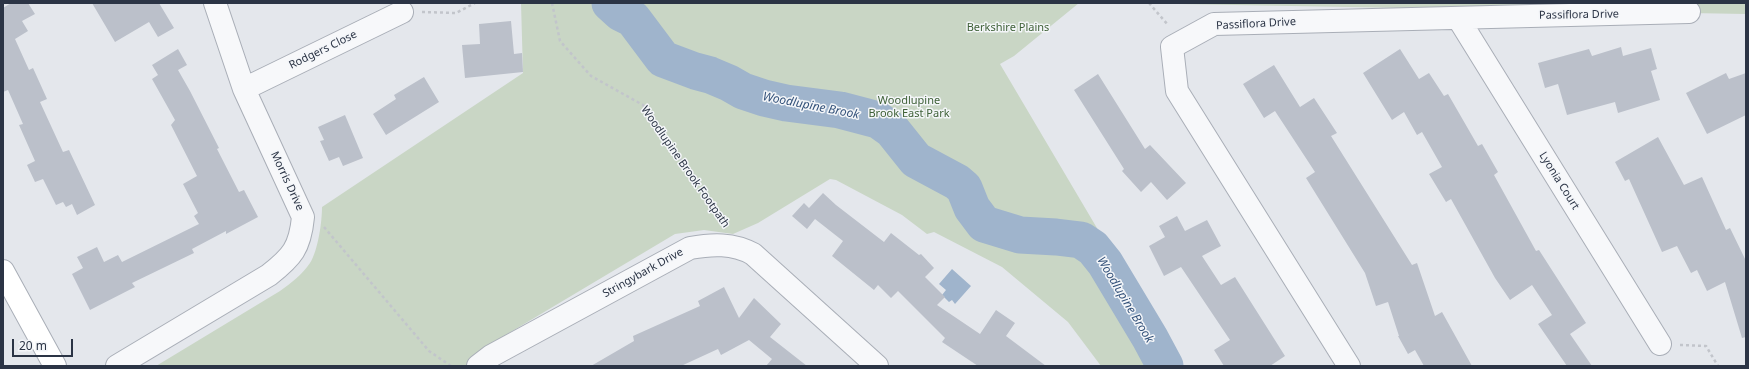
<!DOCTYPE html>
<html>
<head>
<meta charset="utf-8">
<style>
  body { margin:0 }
  #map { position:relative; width:1749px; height:369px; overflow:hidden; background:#e4e7ec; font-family:"Noto Sans",sans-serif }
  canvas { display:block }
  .frame { position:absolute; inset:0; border:4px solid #2b3445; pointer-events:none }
  .scale { position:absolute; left:12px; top:339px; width:61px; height:18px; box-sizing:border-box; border:2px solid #2b3445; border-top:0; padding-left:5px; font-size:12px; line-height:14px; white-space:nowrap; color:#2b3445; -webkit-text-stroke:3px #f4f6f9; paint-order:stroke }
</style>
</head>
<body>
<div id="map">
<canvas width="1749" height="369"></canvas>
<div class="frame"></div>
<div class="scale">20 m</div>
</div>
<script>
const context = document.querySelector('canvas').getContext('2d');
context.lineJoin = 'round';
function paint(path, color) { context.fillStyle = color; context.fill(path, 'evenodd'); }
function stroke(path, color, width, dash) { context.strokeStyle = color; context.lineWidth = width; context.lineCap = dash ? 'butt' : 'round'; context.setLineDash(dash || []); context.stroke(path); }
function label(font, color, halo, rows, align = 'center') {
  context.font = font + ' "Noto Sans",sans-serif'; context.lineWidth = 3; context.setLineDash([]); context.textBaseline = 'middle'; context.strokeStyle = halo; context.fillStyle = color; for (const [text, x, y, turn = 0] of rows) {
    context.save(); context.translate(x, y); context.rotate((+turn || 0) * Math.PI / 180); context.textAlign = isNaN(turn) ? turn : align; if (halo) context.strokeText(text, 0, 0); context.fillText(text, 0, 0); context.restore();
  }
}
const green = new Path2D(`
  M 521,3 L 1079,3 L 1014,56 L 1000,64 L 1120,267 L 1171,366 L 1101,366 L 1068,322 L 1002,267 L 934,232 L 927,234 L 902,215 L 836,180 L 830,179 L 758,223 L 733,234 L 704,230 L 675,234 L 509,333 L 486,349 L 470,366 L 156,366 L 280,291 C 291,283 302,275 310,263 C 318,250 322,222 322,207 L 523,73 Z
  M 1121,3 L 1746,3 L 1746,14 Z`);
const water = new Path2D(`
  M 952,269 L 971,286 L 955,304 L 952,300 L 949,302 L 942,295 L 946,290 L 939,284 Z`);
const river = new Path2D(`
  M 610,3 L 621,13 L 633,19 L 663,59 L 695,71 L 710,75 L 729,83 L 743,91 L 764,98 L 786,103 L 840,110 L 878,120 L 892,130 L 916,160 L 957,182 L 964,188 L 972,208 L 984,224 L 1020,235 L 1056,237 L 1081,240 L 1093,248 L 1105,263 L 1150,338 L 1165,366`);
const building = new Path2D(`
  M 11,3 L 28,3 L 35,14 L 22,21 L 28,31 L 15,39 L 29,70 L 33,68 L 47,99 L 40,102 L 63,152 L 69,150 L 95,205 L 77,215 L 72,204 L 66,207 L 63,202 L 56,205 L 43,179 L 35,182 L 27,165 L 35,161 L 19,125 L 23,124 L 8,90 L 3,92 L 3,8 Z
  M 92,3 L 159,3 L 174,28 L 158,37 L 149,22 L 115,42 Z
  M 511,21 L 514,54 L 522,53 L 523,72 L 465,78 L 462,45 L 480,44 L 479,24 Z
  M 1621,47 L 1623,56 L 1651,48 L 1657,69 L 1651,71 L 1660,100 L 1618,113 L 1615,102 L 1567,115 L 1558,84 L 1545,88 L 1538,63 L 1589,49 L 1592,56 Z
  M 178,49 L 187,65 L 178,70 L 190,91 L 219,148 L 217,149 L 239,192 L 244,190 L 258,217 L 226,234 L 226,231 L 192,249 L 194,253 L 132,283 L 135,287 L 90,310 L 72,274 L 83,268 L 77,257 L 97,247 L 104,262 L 118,255 L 122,262 L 199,224 L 194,216 L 198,213 L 183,184 L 197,176 L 171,125 L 175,120 L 152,79 L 158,75 L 152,65 Z
  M 1400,49 L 1419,79 L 1429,73 L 1444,96 L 1448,94 L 1478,146 L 1482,144 L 1498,172 L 1494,175 L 1536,251 L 1539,250 L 1586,323 L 1570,334 L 1592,366 L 1567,366 L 1538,324 L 1552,315 L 1532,285 L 1510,300 L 1495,278 L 1451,199 L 1446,202 L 1429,174 L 1442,167 L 1422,132 L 1417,135 L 1404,112 L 1392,120 L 1363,73 Z
  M 1274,65 L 1300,107 L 1314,98 L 1337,133 L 1331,136 L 1412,265 L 1417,263 L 1435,316 L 1442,312 L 1472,366 L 1424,366 L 1415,350 L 1408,354 L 1398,336 L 1399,336 L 1388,302 L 1376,306 L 1365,273 L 1306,178 L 1315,172 L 1275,111 L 1264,118 L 1243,84 Z
  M 1726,73 L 1729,79 L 1746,73 L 1746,115 L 1707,134 L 1686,93 Z
  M 1098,74 L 1145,149 L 1150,145 L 1186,183 L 1167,200 L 1151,182 L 1141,192 L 1122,171 L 1124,169 L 1074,90 Z
  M 424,77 L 439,102 L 386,135 L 373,114 L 396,99 L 394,95 Z
  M 345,115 L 363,158 L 343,166 L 339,157 L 329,161 L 320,141 L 324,140 L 318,127 Z
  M 1658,137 L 1684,185 L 1702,177 L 1726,230 L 1730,228 L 1746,261 L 1746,337 L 1742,338 L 1725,282 L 1707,291 L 1697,270 L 1691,273 L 1677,246 L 1662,252 L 1629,179 L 1625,181 L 1615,162 Z
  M 823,193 L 836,205 L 884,242 L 891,233 L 919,255 L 921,254 L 934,268 L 925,277 L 945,297 L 937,305 L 980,334 L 996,310 L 1015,323 L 1006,336 L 1046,366 L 978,366 L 942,342 L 945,338 L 898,291 L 891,298 L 878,285 L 874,290 L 832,256 L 843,241 L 815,219 L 807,229 L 792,216 L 804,203 L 809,208 Z
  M 1177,216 L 1185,231 L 1207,220 L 1221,246 L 1202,256 L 1221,285 L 1235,277 L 1285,356 L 1270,366 L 1224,366 L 1214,350 L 1230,340 L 1181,267 L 1164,276 L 1149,246 L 1165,237 L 1159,226 Z
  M 724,287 L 739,318 L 754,298 L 781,324 L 770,337 L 807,366 L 766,366 L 772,359 L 749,340 L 721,355 L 718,349 L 681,366 L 591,366 L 634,341 L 633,336 L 700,306 L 698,301 Z`);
const path = new Path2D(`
  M 552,3 L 560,41 L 591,76 L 643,105 L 725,224
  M 1149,3 L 1168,25
  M 422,12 L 456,13 L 475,3
  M 324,227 L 429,351 L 451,366
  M 1680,345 L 1706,346 L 1718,366`);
const minor = new Path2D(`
  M 1458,18 L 1660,344
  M 244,89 L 402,12
  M 117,366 L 269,275 C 292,257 300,248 303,217 L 244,89 L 215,3
  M 478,366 L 491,356 L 690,248 C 712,244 733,243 753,254 L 877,366
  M 1349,366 L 1177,91 L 1172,47 L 1214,24 L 1689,12`);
const secondary = new Path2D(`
  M 3,271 L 55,366`);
const streetNames = [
  ["Passiflora Drive",1579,15,-1],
  ["Passiflora Drive",1256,24,-3],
  ["Rodgers Close",323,50,-26],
  ["Woodlupine Brook Footpath",685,167,55],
  ["Morris Drive",287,181,65],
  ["Lyonia Court",1559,181,58],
  ["Stringybark Drive",643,273,-29]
];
const parkNames = [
  ["Berkshire Plains",1008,28],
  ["Woodlupine",909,101],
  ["Brook East Park",909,114]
];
const waterNames = [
  ["Woodlupine Brook",811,106,11],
  ["Woodlupine Brook",1125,300,59]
];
paint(green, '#c9d6c5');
paint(water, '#9fb4cc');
stroke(river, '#9fb4cc', 37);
paint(building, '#bbc0ca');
stroke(minor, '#a9aeb7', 24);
stroke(secondary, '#a9aeb7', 24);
stroke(path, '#c2c5cb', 2.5, [3, 3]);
stroke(minor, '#f7f8fa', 22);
stroke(secondary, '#fff', 22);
label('11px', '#2b3445', '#f4f6f9', streetNames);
label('11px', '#3f6138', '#f4f6f9', parkNames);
label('italic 12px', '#34527a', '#f4f6f9', waterNames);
</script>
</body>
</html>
